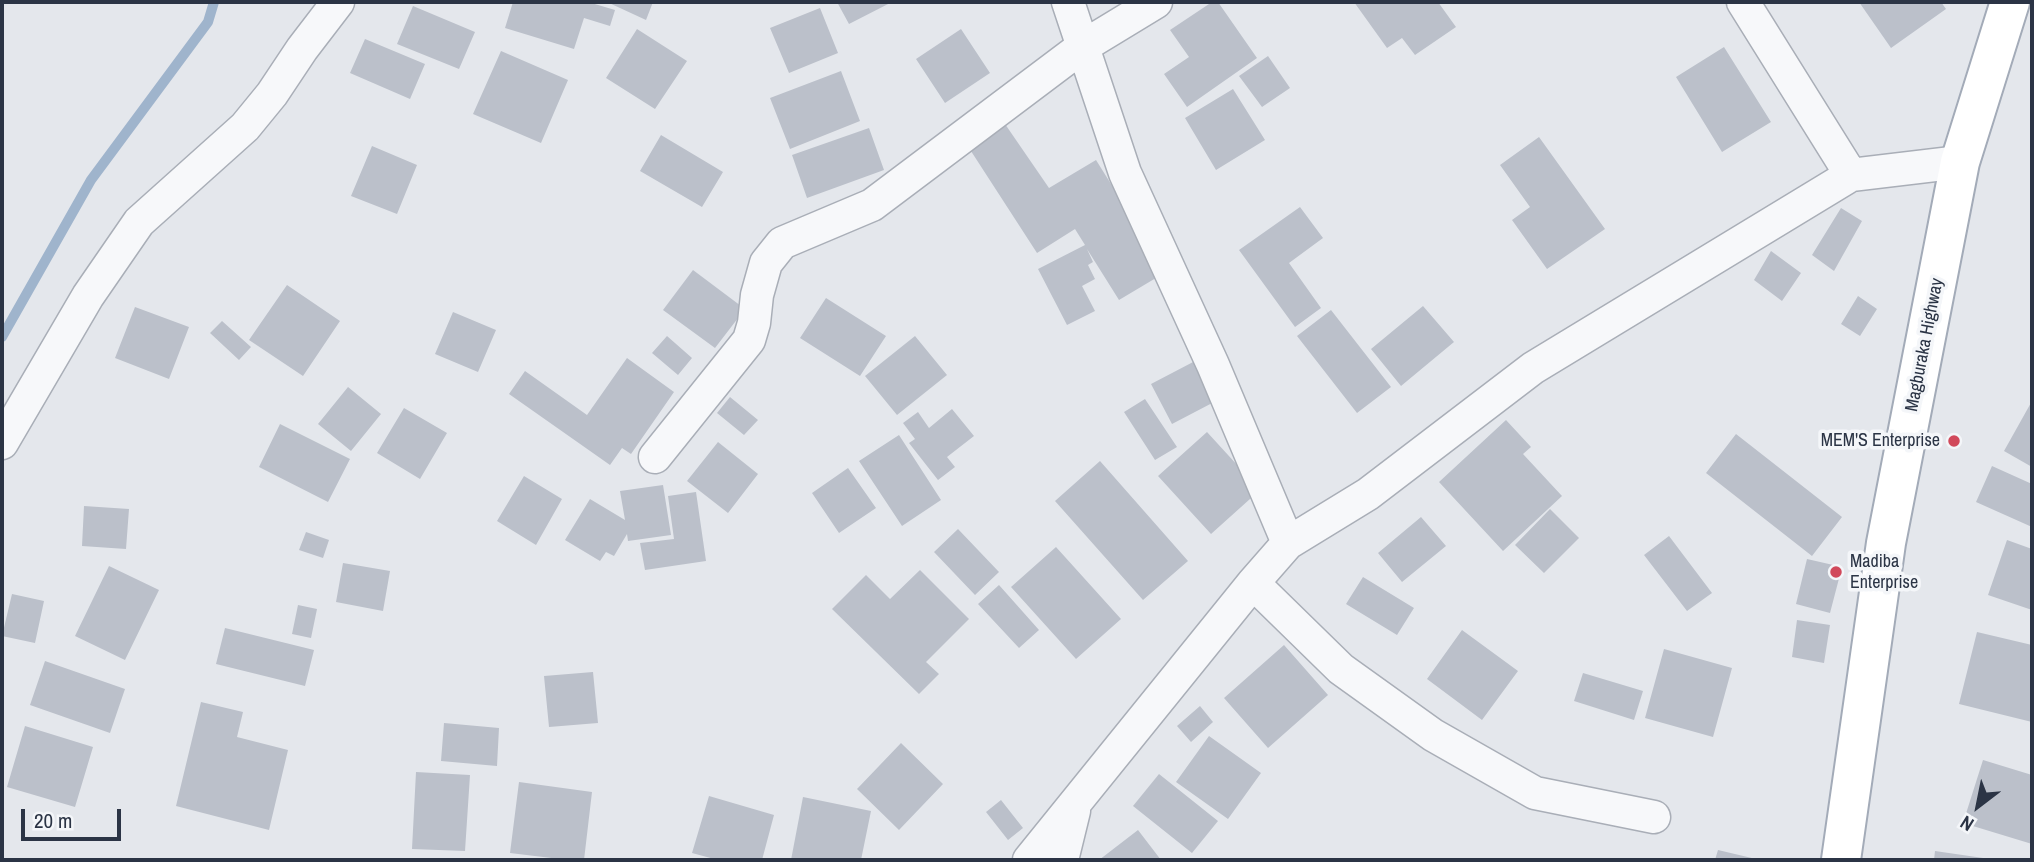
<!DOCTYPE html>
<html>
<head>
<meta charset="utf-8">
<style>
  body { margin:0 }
  #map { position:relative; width:2034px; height:862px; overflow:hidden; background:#e4e7ec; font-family:"Archivo Narrow",sans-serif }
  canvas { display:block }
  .frame { position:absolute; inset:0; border:4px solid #2b3445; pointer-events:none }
  .north { position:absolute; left:1943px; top:771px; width:70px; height:70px; -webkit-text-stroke:5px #f4f6f9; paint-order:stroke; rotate:212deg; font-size:19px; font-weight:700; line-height:28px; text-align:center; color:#2b3445 }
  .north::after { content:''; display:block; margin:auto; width:24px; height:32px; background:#2b3445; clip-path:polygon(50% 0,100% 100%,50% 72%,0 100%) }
  .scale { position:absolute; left:21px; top:809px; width:100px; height:32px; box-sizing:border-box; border:4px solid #2b3445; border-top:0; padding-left:9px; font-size:21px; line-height:24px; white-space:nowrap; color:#2b3445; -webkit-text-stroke:5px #f4f6f9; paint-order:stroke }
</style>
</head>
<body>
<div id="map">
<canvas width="2034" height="862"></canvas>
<div class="frame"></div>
<div class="north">N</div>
<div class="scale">20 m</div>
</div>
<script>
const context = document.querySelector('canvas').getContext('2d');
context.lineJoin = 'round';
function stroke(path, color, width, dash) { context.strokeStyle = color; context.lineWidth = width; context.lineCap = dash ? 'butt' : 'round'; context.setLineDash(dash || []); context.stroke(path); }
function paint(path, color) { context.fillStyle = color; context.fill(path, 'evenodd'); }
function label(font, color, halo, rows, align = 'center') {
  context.font = font + ' "Archivo Narrow",sans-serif'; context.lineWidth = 7; context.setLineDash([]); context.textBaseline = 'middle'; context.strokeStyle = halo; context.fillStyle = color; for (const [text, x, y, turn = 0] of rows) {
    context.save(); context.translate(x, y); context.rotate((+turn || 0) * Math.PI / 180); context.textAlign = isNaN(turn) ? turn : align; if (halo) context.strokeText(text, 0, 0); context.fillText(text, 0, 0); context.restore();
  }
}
const stream = new Path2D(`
  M 2,337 L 91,180 L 208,22 L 214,2`);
const building = new Path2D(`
  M 513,2 L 588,2 L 615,10 L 610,26 L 584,18 L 574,49 L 505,28 Z
  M 607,2 L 653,2 L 646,20 Z
  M 837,2 L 892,2 L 849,24 Z
  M 1212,2 L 1218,2 L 1257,58 L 1187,107 L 1164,74 L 1189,57 L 1170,30 Z
  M 1354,2 L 1438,2 L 1456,27 L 1415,55 L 1402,38 L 1387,48 Z
  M 1859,2 L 1941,2 L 1946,9 L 1891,48 Z
  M 413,6 L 475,32 L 459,69 L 397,44 Z
  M 820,8 L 838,53 L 789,73 L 770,28 Z
  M 637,29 L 687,61 L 655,109 L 606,78 Z
  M 961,29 L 990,73 L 945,103 L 916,59 Z
  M 365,39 L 425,64 L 410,99 L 350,73 Z
  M 1724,47 L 1771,122 L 1722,152 L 1676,77 Z
  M 501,51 L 568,80 L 541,143 L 473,114 Z
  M 1268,56 L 1290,88 L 1262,107 L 1239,76 Z
  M 841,71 L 860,121 L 790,149 L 770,98 Z
  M 1233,89 L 1265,140 L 1216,170 L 1185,118 Z
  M 1005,124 L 1049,188 L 1096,160 L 1166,272 L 1119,300 L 1087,249 L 1093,262 L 1088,265 L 1095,279 L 1082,286 L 1095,311 L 1067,325 L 1038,269 L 1085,245 L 1075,229 L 1037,253 L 969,148 Z
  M 869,128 L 884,170 L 807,198 L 792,155 Z
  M 661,135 L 723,172 L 702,207 L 640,171 Z
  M 1539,137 L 1605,229 L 1547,269 L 1512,220 L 1530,207 L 1500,165 Z
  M 372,146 L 417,165 L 397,214 L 351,196 Z
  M 1300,207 L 1323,238 L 1289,263 L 1321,308 L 1295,327 L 1239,250 Z
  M 1841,208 L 1862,221 L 1834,271 L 1812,255 Z
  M 1771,251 L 1801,273 L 1782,301 L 1754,280 Z
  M 693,270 L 745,309 L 715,348 L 663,310 Z
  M 287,285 L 340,321 L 303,376 L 249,340 Z
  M 1858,296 L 1877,309 L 1860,336 L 1841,324 Z
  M 826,298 L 886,336 L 860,376 L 800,338 Z
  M 1423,306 L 1454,342 L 1401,386 L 1371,349 Z
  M 135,307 L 189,327 L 169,379 L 115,358 Z
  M 1331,310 L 1391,387 L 1357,413 L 1297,336 Z
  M 453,312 L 496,330 L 478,372 L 435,354 Z
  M 222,321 L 251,347 L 239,360 L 210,333 Z
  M 667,336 L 692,358 L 678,375 L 652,353 Z
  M 915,336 L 947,375 L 897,415 L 865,376 Z
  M 627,358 L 674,392 L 631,454 L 622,448 L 610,465 L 509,394 L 525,371 L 587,415 Z
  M 1195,361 L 1216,401 L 1172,424 L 1151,384 Z
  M 348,387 L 381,414 L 351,451 L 318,424 Z
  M 730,397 L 758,420 L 744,435 L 717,413 Z
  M 1145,399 L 1177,447 L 1155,460 L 1124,412 Z
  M 2032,401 L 2032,467 L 2004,451 Z
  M 404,408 L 447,433 L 420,479 L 377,453 Z
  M 952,409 L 974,436 L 947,457 L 955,467 L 938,480 L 909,443 L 915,439 L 903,423 L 918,412 L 929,428 Z
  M 1506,420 L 1531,447 L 1523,454 L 1562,496 L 1503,551 L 1439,482 Z
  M 280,424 L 350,459 L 328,502 L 259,467 Z
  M 1207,432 L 1260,490 L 1211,534 L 1158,476 Z
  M 1736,434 L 1842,517 L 1812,556 L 1706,473 Z
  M 899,435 L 941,500 L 902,526 L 859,461 Z
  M 718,442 L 758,474 L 728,513 L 687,481 Z
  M 1100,461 L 1188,561 L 1143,600 L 1055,501 Z
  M 1992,466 L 2032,484 L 2032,527 L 1976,502 Z
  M 848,468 L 876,508 L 839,533 L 812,493 Z
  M 524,476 L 562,499 L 536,545 L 497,521 Z
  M 663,485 L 671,535 L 628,541 L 627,534 L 614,556 L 606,552 L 600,561 L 565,540 L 590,499 L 625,520 L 620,491 Z
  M 696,492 L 706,561 L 645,570 L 640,543 L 674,539 L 668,496 Z
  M 84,506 L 129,509 L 126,549 L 82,546 Z
  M 1550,509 L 1579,538 L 1544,573 L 1515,545 Z
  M 1421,517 L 1446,546 L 1402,582 L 1378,553 Z
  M 958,529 L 999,572 L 975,595 L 934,552 Z
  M 306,532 L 329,540 L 323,558 L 299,550 Z
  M 1669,536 L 1712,593 L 1687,611 L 1644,555 Z
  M 2007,540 L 2032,549 L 2032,610 L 1988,595 Z
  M 1056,547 L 1121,619 L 1076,659 L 1011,587 Z
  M 1807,559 L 1842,567 L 1830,613 L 1796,604 Z
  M 343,563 L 390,571 L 383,611 L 336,602 Z
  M 109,566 L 159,590 L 125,660 L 75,636 Z
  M 920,570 L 969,619 L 926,662 L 939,674 L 919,694 L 832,609 L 866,575 L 890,599 Z
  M 1363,577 L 1414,608 L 1397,635 L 1346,604 Z
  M 999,585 L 1039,630 L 1019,648 L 978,604 Z
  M 12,594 L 44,601 L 35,643 L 2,636 Z
  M 298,605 L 317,609 L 311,638 L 292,634 Z
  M 1797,620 L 1830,625 L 1824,663 L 1792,657 Z
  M 225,628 L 314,650 L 305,686 L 216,664 Z
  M 1462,630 L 1518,671 L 1482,720 L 1427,679 Z
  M 1977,632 L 2032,645 L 2032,722 L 1959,704 Z
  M 1284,645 L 1328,695 L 1268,748 L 1224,698 Z
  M 1664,649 L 1732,668 L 1713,737 L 1645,718 Z
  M 45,661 L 125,689 L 110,733 L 30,705 Z
  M 593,672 L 598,723 L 549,727 L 544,676 Z
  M 1583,673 L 1643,691 L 1634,720 L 1574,701 Z
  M 201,702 L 243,712 L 237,737 L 288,750 L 269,830 L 176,806 Z
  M 1200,706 L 1213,722 L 1191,742 L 1177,726 Z
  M 444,723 L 499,728 L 497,766 L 441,761 Z
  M 25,726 L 93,747 L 75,807 L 7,787 Z
  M 1209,736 L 1261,773 L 1228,819 L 1176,782 Z
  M 901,743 L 943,784 L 899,830 L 857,789 Z
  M 1983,760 L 2032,775 L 2032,844 L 1963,823 Z
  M 416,772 L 470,775 L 465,851 L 412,849 Z
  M 1159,774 L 1218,821 L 1192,853 L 1133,806 Z
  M 519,782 L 592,792 L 584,860 L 568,860 L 510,853 Z
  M 709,796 L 774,815 L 762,860 L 718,860 L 692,853 Z
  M 803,797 L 871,811 L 861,860 L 791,860 Z
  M 1001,800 L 1023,828 L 1008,840 L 986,812 Z
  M 1138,830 L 1161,860 L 1099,860 Z
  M 1718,850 L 1756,859 L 1756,860 L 1715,860 Z
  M 1935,851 L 1990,859 L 1989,860 L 1934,860 Z`);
const minor = new Path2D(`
  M 1068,2 L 1125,173 L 1213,365 L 1288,543
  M 1743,2 L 1851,175
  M 2,443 L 88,296 L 139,222 L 245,127 L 272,94 L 302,49 L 338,2
  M 655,457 L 749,340 L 754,323 L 757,295 L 766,263 L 782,243 L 872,205 L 1082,47 L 1156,2
  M 1253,583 L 1341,669 L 1433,735 L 1535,793 L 1654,817
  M 1029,860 L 1253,583 L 1288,543 L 1368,494 L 1533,368 L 1851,175 L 1960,162
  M 1062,860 L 1074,811`);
const primary = new Path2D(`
  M 1841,860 L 1886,543 L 1960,162 L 2010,2`);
const markers = [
  [1954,441,7,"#d1495b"],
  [1836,572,7,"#d1495b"]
];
const streetNames = [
  ["Magburaka Highway",1925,345,-79]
];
const poiNames = [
  ["MEM'S Enterprise",1940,441],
  ["Madiba",1850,562,"left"],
  ["Enterprise",1850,583,"left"]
];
stroke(stream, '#9fb4cc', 10);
paint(building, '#bbc0ca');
stroke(minor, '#a9aeb7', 35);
stroke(primary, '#a3abb8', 42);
stroke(minor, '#f7f8fa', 32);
stroke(primary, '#fff', 38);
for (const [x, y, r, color] of markers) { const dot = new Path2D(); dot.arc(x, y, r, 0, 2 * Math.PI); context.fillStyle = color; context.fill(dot); stroke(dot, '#f4f6f9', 2.5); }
label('18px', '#2b3445', '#f4f6f9', streetNames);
label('18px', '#2b3445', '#f4f6f9', poiNames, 'right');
</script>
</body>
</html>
